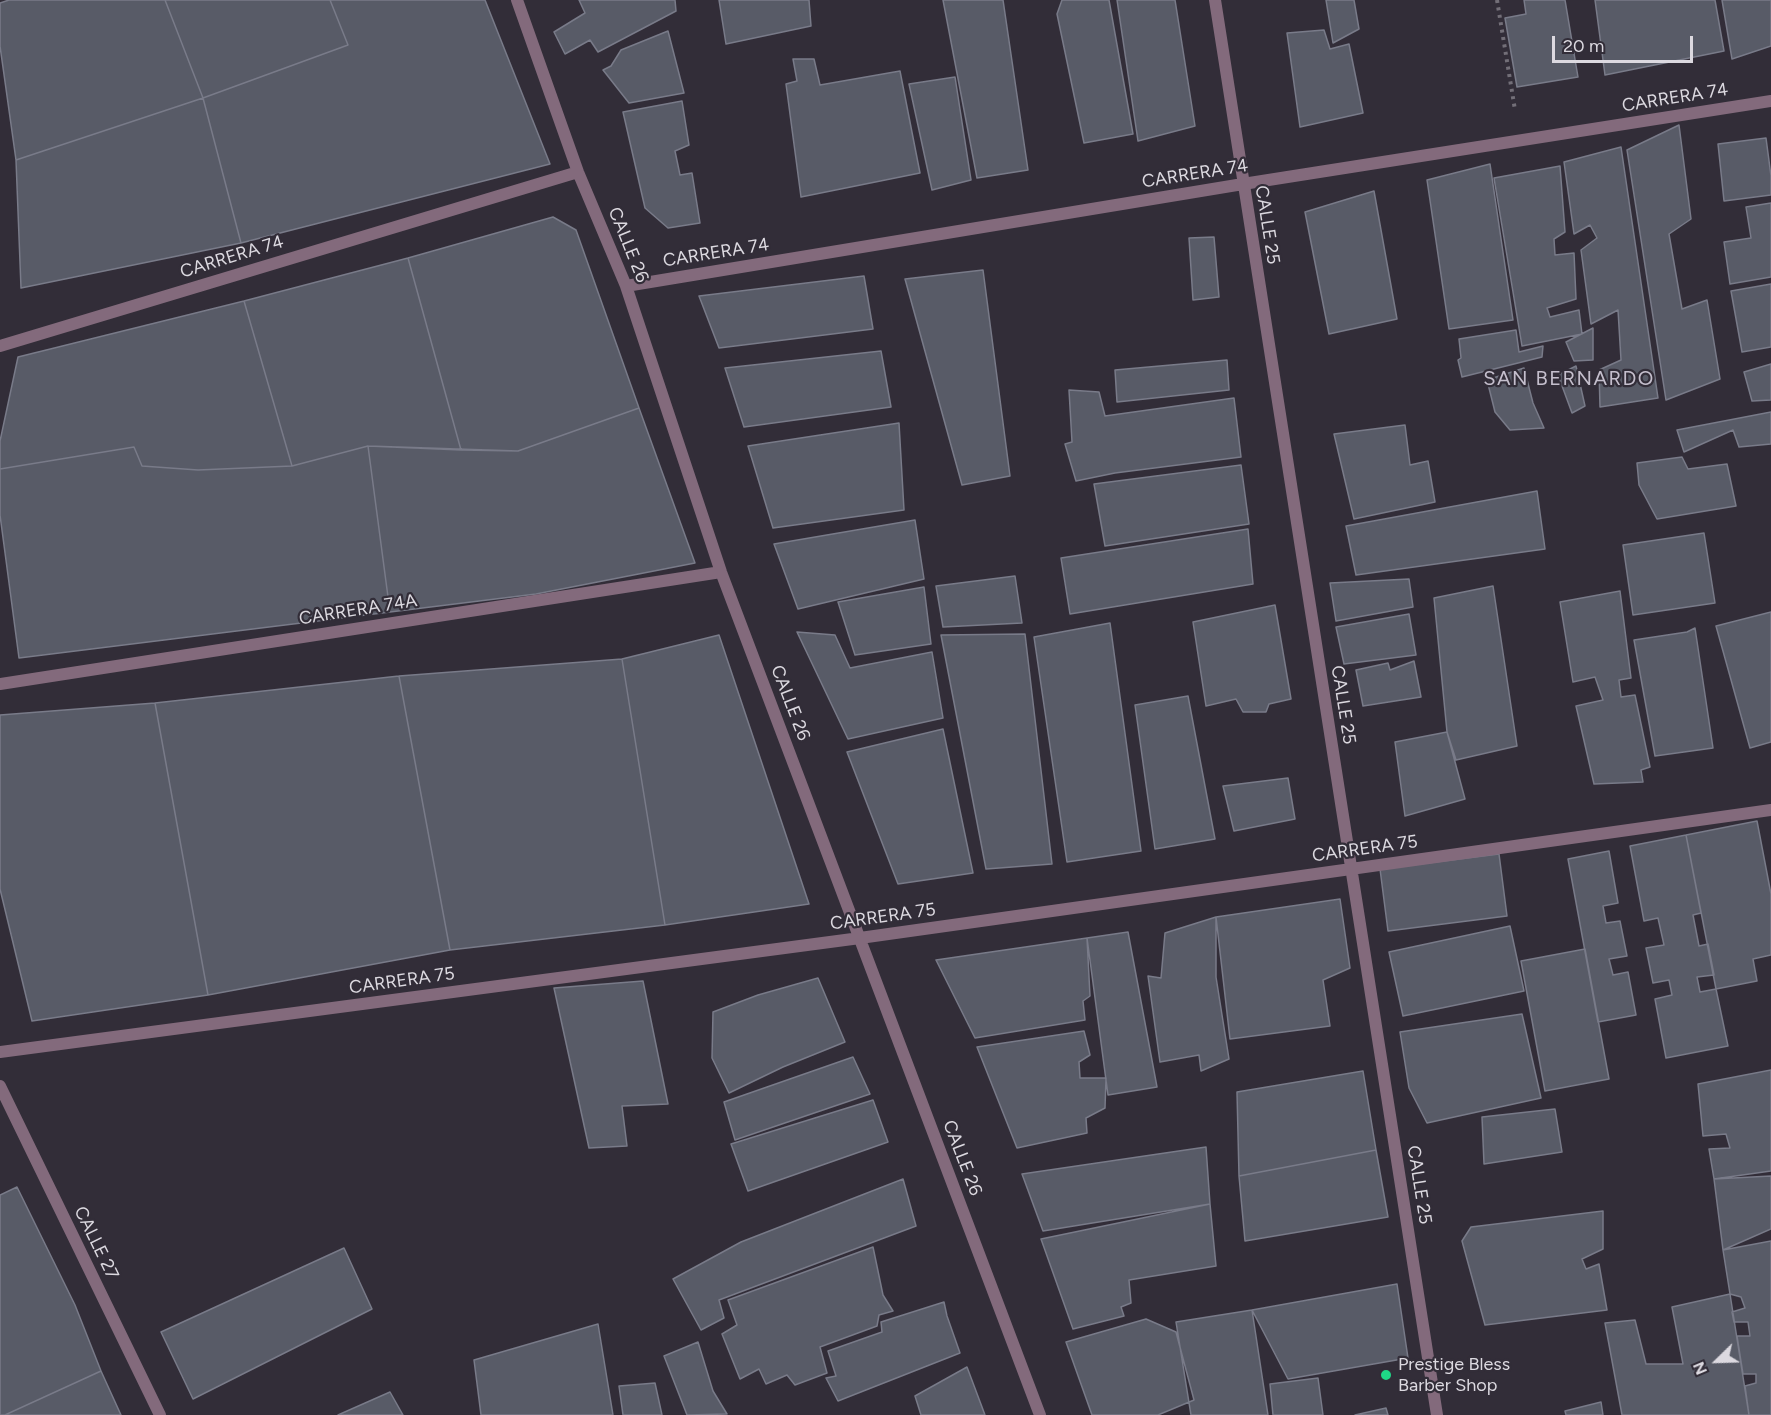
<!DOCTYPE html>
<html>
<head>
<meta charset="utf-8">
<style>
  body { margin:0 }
  #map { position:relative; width:1771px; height:1415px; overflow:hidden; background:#322d38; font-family:Figtree,sans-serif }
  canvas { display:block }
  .north { position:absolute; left:1687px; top:1331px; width:60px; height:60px; -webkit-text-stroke:4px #322d38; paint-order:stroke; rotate:247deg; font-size:16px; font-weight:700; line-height:24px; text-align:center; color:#dcd9e0 }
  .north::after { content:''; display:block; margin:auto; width:21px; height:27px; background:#dcd9e0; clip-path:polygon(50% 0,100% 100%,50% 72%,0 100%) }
  .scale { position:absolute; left:1552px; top:36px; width:141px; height:27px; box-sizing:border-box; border:3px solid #dcd9e0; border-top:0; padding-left:8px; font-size:18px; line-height:21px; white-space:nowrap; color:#dcd9e0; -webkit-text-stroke:4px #322d38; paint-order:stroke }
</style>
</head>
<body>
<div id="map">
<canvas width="1771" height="1415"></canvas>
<div class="north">N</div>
<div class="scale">20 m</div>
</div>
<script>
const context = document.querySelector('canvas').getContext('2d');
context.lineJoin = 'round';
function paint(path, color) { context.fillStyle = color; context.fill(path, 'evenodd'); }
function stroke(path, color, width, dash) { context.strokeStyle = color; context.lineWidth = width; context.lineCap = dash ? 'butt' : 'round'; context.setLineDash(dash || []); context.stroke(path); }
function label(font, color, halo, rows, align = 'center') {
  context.font = font + ' Figtree,sans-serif'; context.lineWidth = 4.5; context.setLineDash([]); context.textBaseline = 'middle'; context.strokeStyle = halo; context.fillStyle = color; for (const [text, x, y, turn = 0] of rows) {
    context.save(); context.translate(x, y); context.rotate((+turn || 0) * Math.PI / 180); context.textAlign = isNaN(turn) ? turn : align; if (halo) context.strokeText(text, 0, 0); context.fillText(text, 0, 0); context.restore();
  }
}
const building = new Path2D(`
  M 9,0 L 165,0 L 203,98 L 16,160 L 0,46 L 0,3 Z
  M 165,0 L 330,0 L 348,45 L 203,98 Z
  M 330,0 L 485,0 L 550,164 L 241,243 L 203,98 L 348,45 Z
  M 579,0 L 675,0 L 676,11 L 598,52 L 590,40 L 565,54 L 554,32 L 585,13 Z
  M 719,0 L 809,0 L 811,26 L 726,44 Z
  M 943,0 L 1003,0 L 1028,170 L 977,178 Z
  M 1062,0 L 1109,0 L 1133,134 L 1084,143 L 1057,14 Z
  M 1117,0 L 1175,0 L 1195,126 L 1138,141 Z
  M 1326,0 L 1354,0 L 1359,29 L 1333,43 Z
  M 1524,0 L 1565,0 L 1578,77 L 1517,87 L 1505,18 L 1526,14 Z
  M 1595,0 L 1715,0 L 1724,51 L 1605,75 Z
  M 1722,0 L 1771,0 L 1771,46 L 1732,59 Z
  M 1324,30 L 1330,49 L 1349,44 L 1363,113 L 1300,127 L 1287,33 Z
  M 668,31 L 684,93 L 629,103 L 603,70 L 611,66 L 621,50 Z
  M 793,59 L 814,59 L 820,85 L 900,71 L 920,173 L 801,197 L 786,84 L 797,81 Z
  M 955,77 L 971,180 L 932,190 L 909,84 Z
  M 203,98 L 241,243 L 21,288 L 16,160 Z
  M 682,101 L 689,145 L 675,151 L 680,175 L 692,173 L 700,223 L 668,228 L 645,208 L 623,112 Z
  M 1679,125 L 1691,219 L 1669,234 L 1682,309 L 1707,300 L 1720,379 L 1666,400 L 1627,150 Z
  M 1766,138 L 1771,176 L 1771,195 L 1724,201 L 1718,144 Z
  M 1621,147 L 1658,398 L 1600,407 L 1599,370 L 1621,360 L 1618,310 L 1591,324 L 1581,250 L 1597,238 L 1590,225 L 1574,234 L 1564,162 Z
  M 1490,164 L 1513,320 L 1449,329 L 1427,180 Z
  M 1560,166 L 1565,232 L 1554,239 L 1555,255 L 1574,253 L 1576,299 L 1547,308 L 1550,317 L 1579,310 L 1582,334 L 1522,346 L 1494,178 Z
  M 1374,191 L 1397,319 L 1329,334 L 1305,212 Z
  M 1771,203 L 1771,277 L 1730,284 L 1724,242 L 1751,238 L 1746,207 Z
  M 553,217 L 576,230 L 639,408 L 518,451 L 461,450 L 408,258 Z
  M 1214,237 L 1219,297 L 1193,300 L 1189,238 Z
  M 408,258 L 461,450 L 368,446 L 292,466 L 244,301 Z
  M 983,270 L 1010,476 L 962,485 L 905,279 Z
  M 864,276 L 873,329 L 719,348 L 699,296 Z
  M 1771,284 L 1771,347 L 1742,352 L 1731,291 Z
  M 244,301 L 292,466 L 198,470 L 142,466 L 134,447 L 0,469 L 0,441 L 18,357 Z
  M 1593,328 L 1593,360 L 1574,361 L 1566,342 Z
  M 1516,330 L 1519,352 L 1543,346 L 1542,357 L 1462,377 L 1458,360 L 1461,358 L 1459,339 Z
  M 881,351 L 891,407 L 744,427 L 725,368 Z
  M 1227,360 L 1229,390 L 1117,402 L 1115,370 Z
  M 1771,364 L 1771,400 L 1752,401 L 1744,372 Z
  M 1576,366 L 1585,406 L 1572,413 L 1558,375 Z
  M 1524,368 L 1533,403 L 1544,428 L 1510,430 L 1495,412 L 1487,380 Z
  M 1069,390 L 1099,392 L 1105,416 L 1234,398 L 1241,457 L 1115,473 L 1076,481 L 1065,444 L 1072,442 Z
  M 639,408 L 695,563 L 536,594 L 390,612 L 368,446 L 518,451 Z
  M 1771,412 L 1771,444 L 1739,447 L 1733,430 L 1684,452 L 1677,430 Z
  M 899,423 L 904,510 L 773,528 L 748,446 Z
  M 1405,425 L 1410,465 L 1428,461 L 1435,502 L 1354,519 L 1334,434 Z
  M 368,446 L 390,612 L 19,658 L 0,515 L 0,469 L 134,447 L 142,466 L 198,470 L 292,466 Z
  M 1682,457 L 1688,469 L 1727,464 L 1736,506 L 1657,519 L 1639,485 L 1637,463 Z
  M 1241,465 L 1249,524 L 1105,546 L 1094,484 Z
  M 1537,491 L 1545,549 L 1356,575 L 1346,526 Z
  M 915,520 L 924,579 L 798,609 L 774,544 Z
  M 1248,529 L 1253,584 L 1070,614 L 1061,558 Z
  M 1704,533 L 1715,603 L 1633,615 L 1623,545 Z
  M 1015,576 L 1022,623 L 943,627 L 936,586 Z
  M 1409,579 L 1413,607 L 1336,621 L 1330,583 Z
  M 1493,586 L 1517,746 L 1456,760 L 1447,732 L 1434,598 Z
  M 924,587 L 931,644 L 855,655 L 838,602 Z
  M 1620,591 L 1631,678 L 1619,680 L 1621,697 L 1635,695 L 1650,767 L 1641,770 L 1643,782 L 1594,784 L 1576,706 L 1603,700 L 1595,677 L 1573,682 L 1560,602 Z
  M 1275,605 L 1291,699 L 1269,704 L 1266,712 L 1243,712 L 1236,699 L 1206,706 L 1193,622 Z
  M 1771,612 L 1771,742 L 1750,748 L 1716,626 Z
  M 1409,614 L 1416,655 L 1344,664 L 1336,627 Z
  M 1110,623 L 1141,851 L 1067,862 L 1034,637 Z
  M 1695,628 L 1713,748 L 1655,756 L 1634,640 L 1687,632 Z
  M 797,632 L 835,635 L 850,668 L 932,652 L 943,718 L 848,739 Z
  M 1025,634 L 1052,864 L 986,869 L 941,635 Z
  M 719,635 L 809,904 L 665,925 L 622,659 Z
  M 622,659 L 665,925 L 450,950 L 399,676 Z
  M 1414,661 L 1421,697 L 1363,706 L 1356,670 L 1388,663 L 1390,670 Z
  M 399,676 L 450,950 L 208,995 L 155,703 Z
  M 1188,696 L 1215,839 L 1155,849 L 1135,705 Z
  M 155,703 L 208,995 L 32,1021 L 0,889 L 0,715 Z
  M 943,729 L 973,873 L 898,884 L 847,752 Z
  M 1447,732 L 1465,799 L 1405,816 L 1395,742 Z
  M 1288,778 L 1295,819 L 1234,831 L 1223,786 Z
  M 1757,821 L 1771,894 L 1771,955 L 1753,959 L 1757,981 L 1716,989 L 1686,835 Z
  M 1686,835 L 1701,913 L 1693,915 L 1699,946 L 1708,944 L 1714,975 L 1697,977 L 1700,992 L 1716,989 L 1728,1046 L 1666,1058 L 1655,999 L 1672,995 L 1669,980 L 1653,983 L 1646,948 L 1664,945 L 1658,918 L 1644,921 L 1630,846 Z
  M 1609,851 L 1618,903 L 1603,906 L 1606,923 L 1620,921 L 1627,956 L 1609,959 L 1613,975 L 1628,972 L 1636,1015 L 1598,1022 L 1568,859 Z
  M 1499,854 L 1507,916 L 1388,931 L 1380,869 Z
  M 1340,899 L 1350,968 L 1323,980 L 1330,1026 L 1230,1039 L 1216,917 Z
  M 1216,917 L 1216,977 L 1229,1059 L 1201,1071 L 1199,1055 L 1160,1062 L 1148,976 L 1161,978 L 1165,933 Z
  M 1510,926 L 1524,991 L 1403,1016 L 1389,952 Z
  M 1128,932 L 1157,1087 L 1108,1095 L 1087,938 Z
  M 1087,938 L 1090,996 L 1083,1001 L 1085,1020 L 975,1038 L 936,960 Z
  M 1585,949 L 1609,1079 L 1545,1091 L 1521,961 Z
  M 818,978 L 845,1042 L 783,1067 L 729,1093 L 712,1058 L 713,1012 L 758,995 Z
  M 643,981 L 668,1104 L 622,1106 L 627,1146 L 589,1148 L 554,988 Z
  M 1522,1014 L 1541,1098 L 1427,1123 L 1409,1088 L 1400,1032 Z
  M 1084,1031 L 1090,1055 L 1079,1062 L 1080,1078 L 1106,1078 L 1105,1108 L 1086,1118 L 1087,1133 L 1017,1148 L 977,1047 Z
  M 853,1057 L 870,1094 L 735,1140 L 724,1102 Z
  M 1771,1070 L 1771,1171 L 1714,1179 L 1709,1149 L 1730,1148 L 1726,1134 L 1703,1136 L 1698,1084 Z
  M 1363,1071 L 1376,1150 L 1239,1176 L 1237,1092 Z
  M 873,1100 L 888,1142 L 748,1191 L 731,1144 Z
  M 1555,1109 L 1562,1152 L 1484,1164 L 1482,1117 Z
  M 1206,1147 L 1210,1204 L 1043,1231 L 1022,1174 Z
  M 1376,1150 L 1388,1217 L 1245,1241 L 1239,1176 Z
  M 1771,1176 L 1771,1229 L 1723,1250 L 1714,1179 Z
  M 903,1179 L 916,1226 L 719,1300 L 724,1318 L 701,1330 L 673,1279 L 741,1242 Z
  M 17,1187 L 75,1305 L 101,1371 L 5,1415 L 0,1415 L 0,1195 Z
  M 1210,1204 L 1216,1266 L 1129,1280 L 1131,1303 L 1121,1307 L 1124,1316 L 1073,1329 L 1041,1239 Z
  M 1603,1211 L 1603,1249 L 1582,1259 L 1586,1269 L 1599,1264 L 1607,1310 L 1485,1325 L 1462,1241 L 1471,1227 Z
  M 1771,1241 L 1771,1415 L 1749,1415 L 1745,1386 L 1756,1383 L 1756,1374 L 1743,1374 L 1737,1336 L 1750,1336 L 1748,1322 L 1734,1322 L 1732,1312 L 1745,1308 L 1741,1297 L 1730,1294 L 1723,1250 Z
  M 873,1247 L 883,1295 L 893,1311 L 879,1315 L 877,1326 L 820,1347 L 827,1373 L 795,1385 L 787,1375 L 766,1384 L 759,1369 L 740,1379 L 722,1334 L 737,1325 L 728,1300 Z
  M 344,1248 L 372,1309 L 193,1399 L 161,1332 Z
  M 1397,1284 L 1408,1358 L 1288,1379 L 1252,1310 Z
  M 1730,1294 L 1749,1415 L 1622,1415 L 1605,1323 L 1635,1320 L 1646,1364 L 1683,1364 L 1672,1307 Z
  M 944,1302 L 947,1316 L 960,1353 L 838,1401 L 826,1378 L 836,1376 L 828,1351 L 882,1332 L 881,1322 Z
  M 1252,1310 L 1268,1415 L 1191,1415 L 1176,1322 Z
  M 1146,1319 L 1176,1332 L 1194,1400 L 1158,1415 L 1092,1415 L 1066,1342 Z
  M 598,1324 L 613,1415 L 481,1415 L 474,1360 Z
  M 698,1342 L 713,1391 L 727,1414 L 687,1415 L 664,1356 Z
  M 967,1367 L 985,1415 L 921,1415 L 915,1396 Z
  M 101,1371 L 121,1415 L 5,1415 Z
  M 1318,1378 L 1323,1415 L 1273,1415 L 1270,1384 Z
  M 655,1383 L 662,1415 L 623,1415 L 619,1386 Z
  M 390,1392 L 403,1415 L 338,1415 Z
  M 1601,1402 L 1603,1415 L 1566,1415 L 1565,1411 Z
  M 1386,1408 L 1388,1415 L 1355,1415 Z`);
const path = new Path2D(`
  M 1497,0 L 1515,110`);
const minor = new Path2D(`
  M 517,0 L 578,172 L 626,286 L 721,572 L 1040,1415
  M 1215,0 L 1437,1415
  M 626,286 L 1243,184 L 1771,101
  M 0,346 L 578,172
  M 0,684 L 721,572
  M 0,1052 L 860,938 L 1771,810`);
const tertiary = new Path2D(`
  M 0,1086 L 160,1415`);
const markers = [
  [1386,1375,6,"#1fd887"]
];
const streetNames = [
  ["CARRERA 74",1675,98,-9],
  ["CARRERA 74",1195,174,-9],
  ["CALLE 25",1267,225,81],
  ["CALLE 26",628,245,68],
  ["CARRERA 74",716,253,-9],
  ["CARRERA 74",232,257,-17],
  ["CARRERA 74A",358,610,-9],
  ["CALLE 26",790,703,69],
  ["CALLE 25",1343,705,81],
  ["CARRERA 75",1365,849,-8],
  ["CARRERA 75",883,917,-8],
  ["CARRERA 75",402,981,-8],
  ["CALLE 26",962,1158,69],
  ["CALLE 25",1419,1185,81],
  ["CALLE 27",96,1243,64]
];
const poiNames = [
  ["Prestige Bless",1398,1365],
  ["Barber Shop",1398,1386]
];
const neighbourhoodNames = [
  ["SAN BERNARDO",1569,379]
];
paint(building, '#585b67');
stroke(building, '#797b89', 1.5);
stroke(path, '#736f78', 4, [3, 4.5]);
stroke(minor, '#836a7c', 12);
stroke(tertiary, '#836a7c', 12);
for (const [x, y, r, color] of markers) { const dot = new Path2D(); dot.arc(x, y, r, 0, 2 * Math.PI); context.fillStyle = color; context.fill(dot); stroke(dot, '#322d38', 2); }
label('18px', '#dcd9e0', '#322d38', streetNames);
label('18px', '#dcd9e0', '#322d38', poiNames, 'left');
context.letterSpacing = '1.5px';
label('20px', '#c5bfcd', '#322d38', neighbourhoodNames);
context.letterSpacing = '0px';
</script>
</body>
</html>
